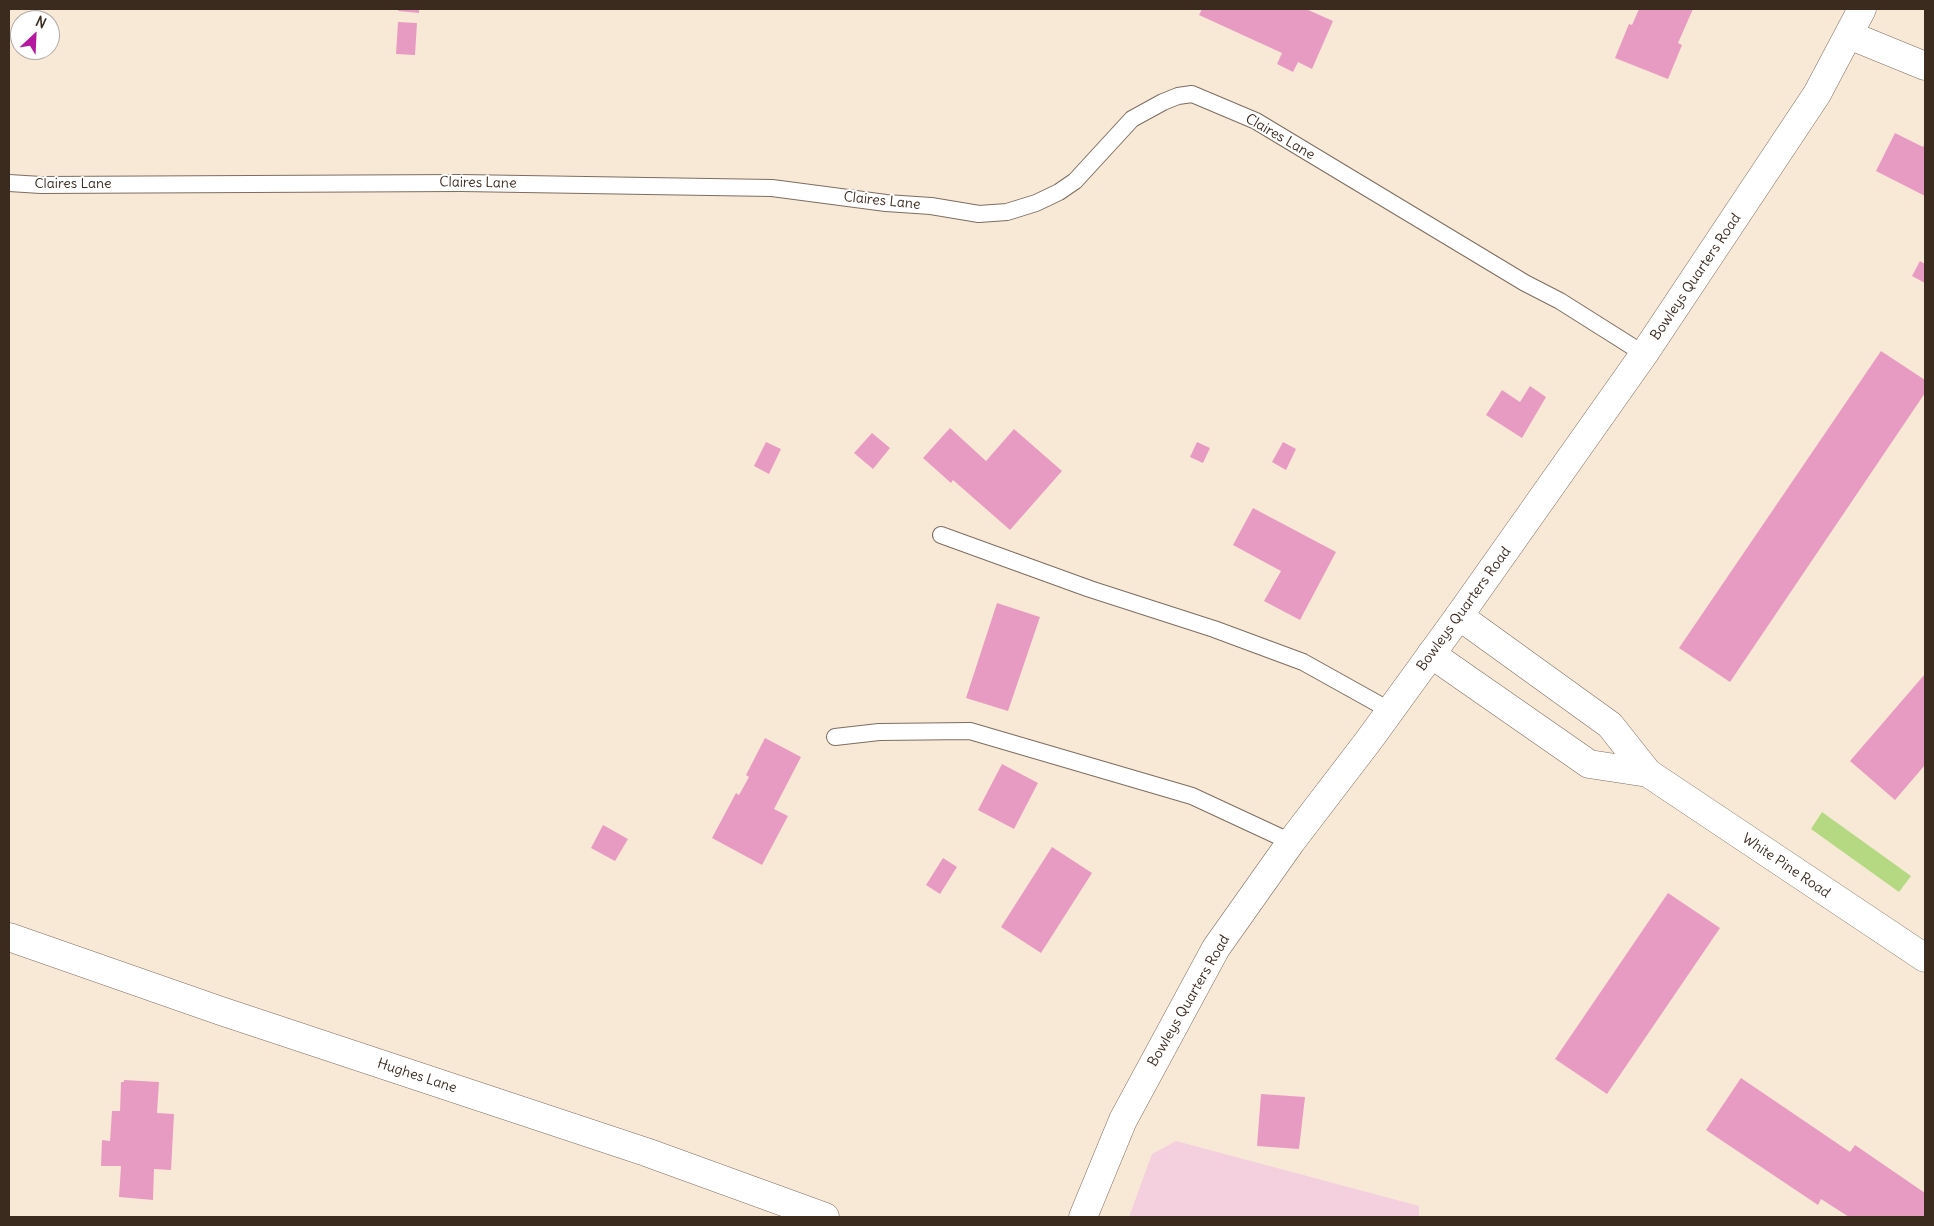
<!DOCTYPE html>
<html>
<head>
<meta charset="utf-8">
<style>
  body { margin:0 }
  #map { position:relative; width:1934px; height:1226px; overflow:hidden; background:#f8e9d7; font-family:Delius,sans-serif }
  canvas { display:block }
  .frame { position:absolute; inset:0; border:10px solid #3b2a1e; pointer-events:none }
  .north { position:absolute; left:10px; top:10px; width:50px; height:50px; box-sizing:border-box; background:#fff; border:1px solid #b1aaa5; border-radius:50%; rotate:25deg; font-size:14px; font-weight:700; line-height:20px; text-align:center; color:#3b2a1e }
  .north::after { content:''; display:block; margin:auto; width:18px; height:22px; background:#b5179e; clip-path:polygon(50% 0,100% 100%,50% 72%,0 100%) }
</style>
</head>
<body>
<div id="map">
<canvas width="1934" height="1226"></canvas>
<div class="frame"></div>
<div class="north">N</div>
</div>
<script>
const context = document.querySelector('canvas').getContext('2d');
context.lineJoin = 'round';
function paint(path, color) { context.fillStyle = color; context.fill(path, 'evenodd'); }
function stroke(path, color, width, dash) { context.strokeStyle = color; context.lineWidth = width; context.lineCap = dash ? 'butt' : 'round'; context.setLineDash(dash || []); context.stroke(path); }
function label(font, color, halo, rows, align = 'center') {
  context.font = font + ' Delius,sans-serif'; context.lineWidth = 4; context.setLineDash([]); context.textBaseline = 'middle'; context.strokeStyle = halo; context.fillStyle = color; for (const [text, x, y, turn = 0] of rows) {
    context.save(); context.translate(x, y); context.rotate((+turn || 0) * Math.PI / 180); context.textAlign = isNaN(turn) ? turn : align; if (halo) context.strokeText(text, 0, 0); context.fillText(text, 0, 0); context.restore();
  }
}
const built = new Path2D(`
  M 1176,1141 L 1419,1206 L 1419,1217 L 1129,1217 L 1152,1154 Z`);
const green = new Path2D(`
  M 1822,812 L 1911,876 L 1899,892 L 1811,829 Z`);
const building = new Path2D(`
  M 399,9 L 419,9 L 419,13 L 398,11 Z
  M 1202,9 L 1306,9 L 1333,21 L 1312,69 L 1298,62 L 1293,72 L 1277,64 L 1282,53 L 1199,15 Z
  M 1639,9 L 1693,9 L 1678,43 L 1682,45 L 1668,79 L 1615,58 L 1629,24 L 1632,25 Z
  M 398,22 L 417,23 L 415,55 L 396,54 Z
  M 1895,133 L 1923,147 L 1925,142 L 1925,196 L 1876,171 Z
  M 1920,261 L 1925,264 L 1925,283 L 1912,276 Z
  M 1881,351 L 1925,380 L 1925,393 L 1730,682 L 1679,648 Z
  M 1530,386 L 1546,397 L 1522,438 L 1486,415 L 1502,390 L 1520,402 Z
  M 950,428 L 986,461 L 1014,429 L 1062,471 L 1010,530 L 953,480 L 951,483 L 923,458 Z
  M 872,433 L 890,448 L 873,469 L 854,453 Z
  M 766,442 L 781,449 L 769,474 L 754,466 Z
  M 1197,442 L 1210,448 L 1203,463 L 1190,457 Z
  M 1283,442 L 1296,449 L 1286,470 L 1272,462 Z
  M 1253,508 L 1336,552 L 1300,620 L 1264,601 L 1281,571 L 1233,545 Z
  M 997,603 L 1040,617 L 1008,711 L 966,698 Z
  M 1925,674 L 1925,765 L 1895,800 L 1850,761 Z
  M 765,738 L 801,757 L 774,809 L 788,816 L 762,865 L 712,838 L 736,793 L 739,795 L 749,777 L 746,775 Z
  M 1002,764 L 1038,783 L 1014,829 L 978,810 Z
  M 603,825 L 628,839 L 615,861 L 591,848 Z
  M 1052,847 L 1092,873 L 1041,953 L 1001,927 Z
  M 943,858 L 957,867 L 940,894 L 926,885 Z
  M 1668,893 L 1720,928 L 1607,1094 L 1555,1059 Z
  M 1741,1078 L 1850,1152 L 1855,1145 L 1925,1193 L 1925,1217 L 1849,1217 L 1821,1199 L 1818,1205 L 1706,1130 Z
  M 124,1080 L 159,1082 L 157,1113 L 174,1114 L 171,1170 L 154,1169 L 153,1200 L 119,1197 L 121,1166 L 101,1166 L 102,1140 L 110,1141 L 112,1111 L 120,1111 L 121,1082 L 124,1082 Z
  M 1261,1094 L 1305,1097 L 1299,1149 L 1257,1146 Z`);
const service = new Path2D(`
  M 9,183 L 41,185 L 461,183 L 772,188 L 886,203 L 931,206 L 979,214 L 1007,212 L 1036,203 L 1059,192 L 1075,181 L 1132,119 L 1163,102 L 1178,96 L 1192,94 L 1256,121 L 1525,283 L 1560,301 L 1644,354
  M 941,535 L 1090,589 L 1214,629 L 1303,662 L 1391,711
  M 835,737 L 879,732 L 970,731 L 1192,796 L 1291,842`);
const minor = new Path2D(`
  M 1849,35 L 1925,66
  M 1459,616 L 1610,725 L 1648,773 L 1925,958
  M 1431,654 L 1589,764 L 1648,773
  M 9,937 L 221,1011 L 646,1152 L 825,1217`);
const tertiary = new Path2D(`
  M 1083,1217 L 1123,1120 L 1216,948 L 1291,842 L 1369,740 L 1459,616 L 1644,354 L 1817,94 L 1862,9`);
const streetNames = [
  ["Claires Lane",1280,137,30],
  ["Claires Lane",478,183,1],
  ["Claires Lane",73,184],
  ["Claires Lane",882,201,6],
  ["Bowleys Quarters Road",1696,277,-56],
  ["Bowleys Quarters Road",1464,609,-54],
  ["White Pine Road",1786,866,34],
  ["Bowleys Quarters Road",1189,1001,-60],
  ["Hughes Lane",417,1076,18]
];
paint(built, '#f4cfde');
paint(green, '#b5d982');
paint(building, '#e89bc2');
stroke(service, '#7d6d5f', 18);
stroke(minor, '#7d6d5f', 29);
stroke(tertiary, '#7d6d5f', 29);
stroke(service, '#fff', 16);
stroke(minor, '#fff', 28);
stroke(tertiary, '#fff', 28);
label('14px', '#3b2a1e', '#fff', streetNames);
</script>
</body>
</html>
